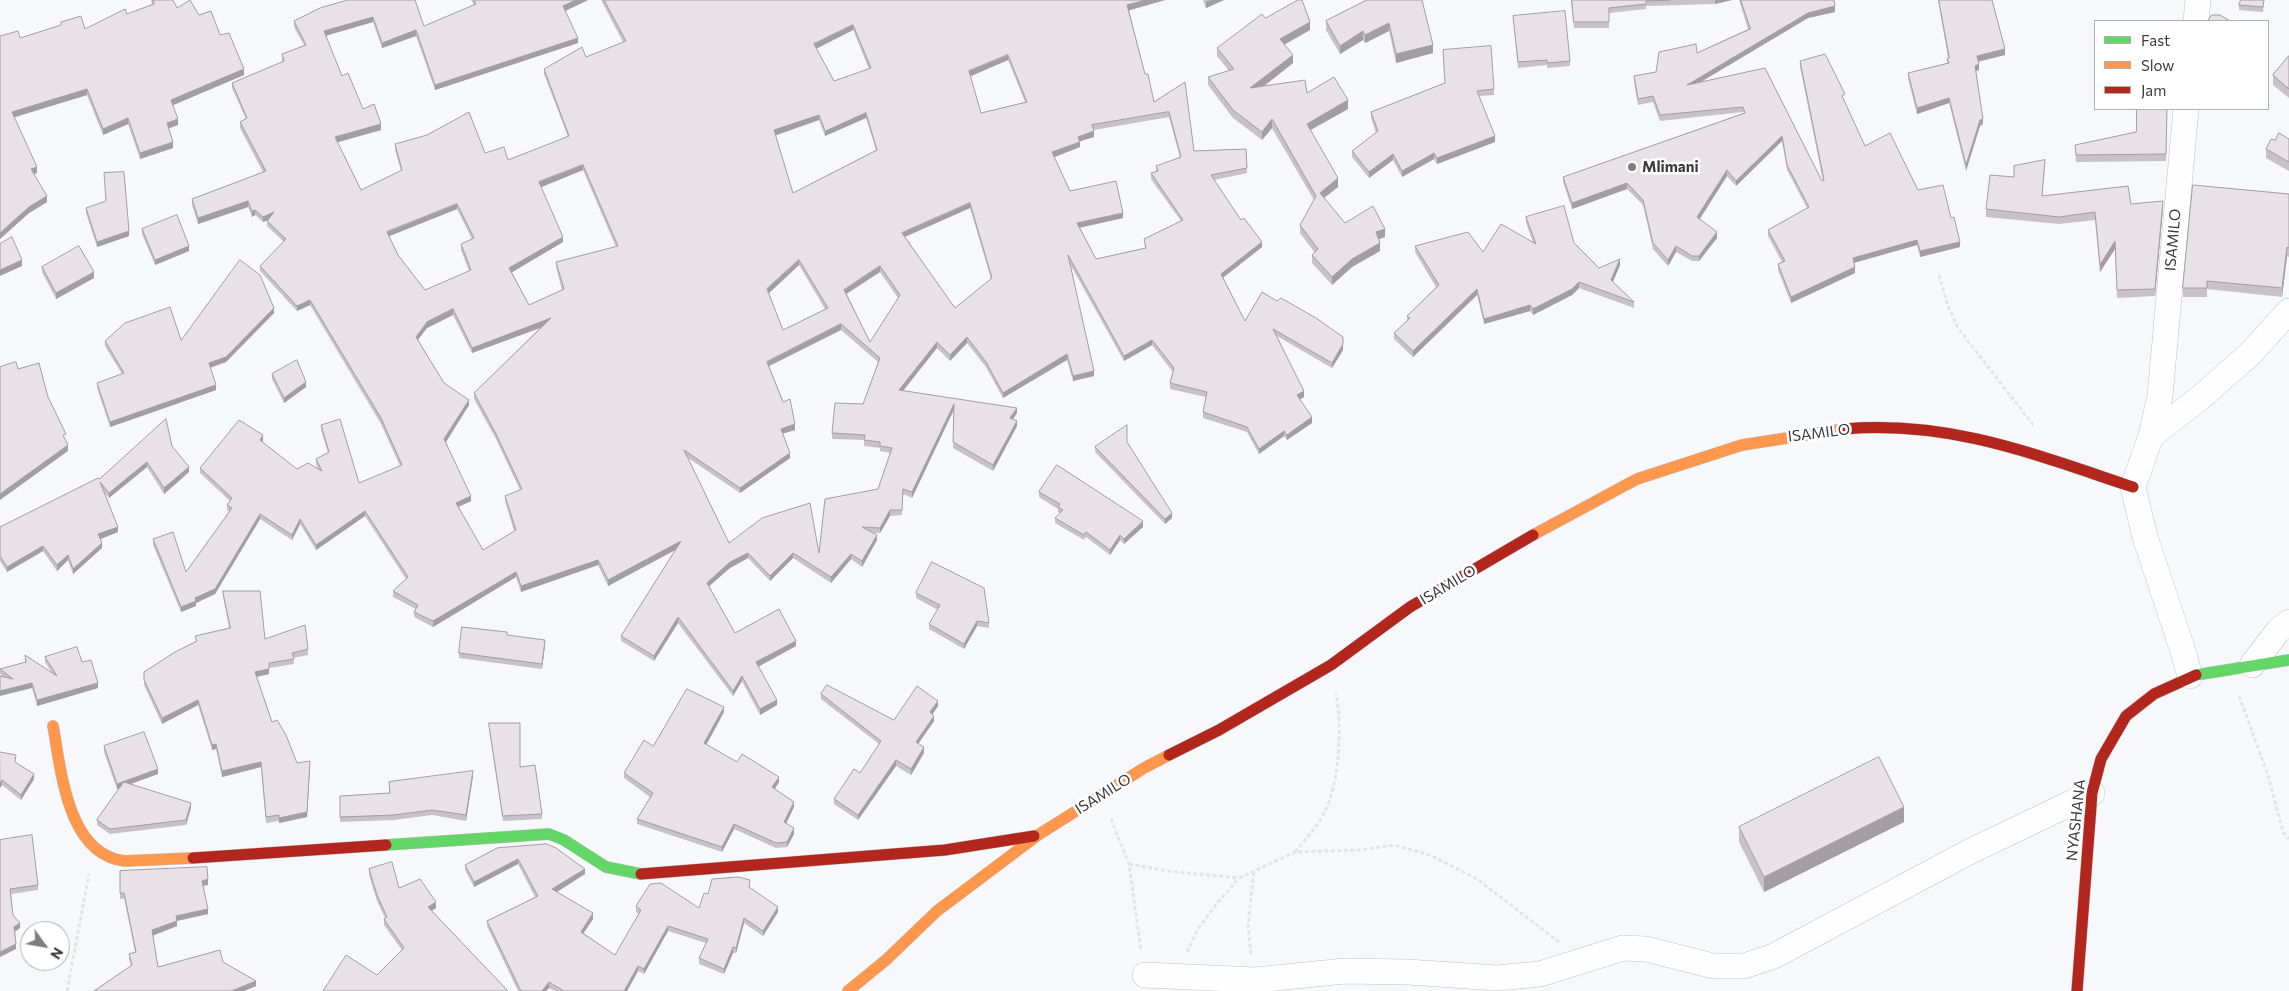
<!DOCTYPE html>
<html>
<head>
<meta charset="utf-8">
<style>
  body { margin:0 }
  #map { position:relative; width:2289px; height:991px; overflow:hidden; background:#f7f8fb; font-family:Commissioner,sans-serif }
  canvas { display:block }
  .legend { position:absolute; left:2094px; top:20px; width:175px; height:90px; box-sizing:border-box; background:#fff; border:1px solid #b1b1b1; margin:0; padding:6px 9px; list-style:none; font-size:15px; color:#3b3b3d }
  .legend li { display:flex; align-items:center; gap:10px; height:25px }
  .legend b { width:25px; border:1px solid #b1b1b1 }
  .north { position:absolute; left:20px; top:921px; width:50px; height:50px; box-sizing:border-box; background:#fff; border:1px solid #b1b1b1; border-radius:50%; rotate:122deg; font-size:14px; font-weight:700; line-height:20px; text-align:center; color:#3b3b3d }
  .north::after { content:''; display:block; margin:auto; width:18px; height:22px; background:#7d7d80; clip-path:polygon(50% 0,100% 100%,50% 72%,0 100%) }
</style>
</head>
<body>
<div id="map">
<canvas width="2289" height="991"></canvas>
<ul class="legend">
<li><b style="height:6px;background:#63d668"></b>Fast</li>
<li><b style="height:6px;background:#ff974d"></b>Slow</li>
<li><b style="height:6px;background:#b3261e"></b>Jam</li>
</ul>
<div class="north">N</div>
</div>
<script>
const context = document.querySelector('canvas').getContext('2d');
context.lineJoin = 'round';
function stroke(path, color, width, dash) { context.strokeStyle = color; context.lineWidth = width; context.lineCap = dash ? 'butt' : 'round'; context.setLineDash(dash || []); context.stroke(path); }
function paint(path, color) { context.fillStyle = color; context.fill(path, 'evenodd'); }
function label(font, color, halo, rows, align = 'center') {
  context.font = font + ' Commissioner,sans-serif'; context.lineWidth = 5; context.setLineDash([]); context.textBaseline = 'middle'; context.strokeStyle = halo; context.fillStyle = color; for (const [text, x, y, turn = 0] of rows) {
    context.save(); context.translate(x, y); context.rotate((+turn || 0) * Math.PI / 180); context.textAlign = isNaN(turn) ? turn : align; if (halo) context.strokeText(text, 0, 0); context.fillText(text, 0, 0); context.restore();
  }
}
const path = new Path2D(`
  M 1939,275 L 1948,306 L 1958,328 L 2034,426
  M 2239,696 L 2268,775 L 2283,832 L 2289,839
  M 1111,819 L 1129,864 L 1141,951
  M 1295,852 C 1306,839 1317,827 1325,811 C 1340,781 1342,725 1336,693
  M 1129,864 L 1168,871 L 1238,878
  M 1187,952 L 1198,929 L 1218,902 L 1239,878 L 1295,852 L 1359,850 L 1394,845 L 1430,855 L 1477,879 L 1559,942
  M 1251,954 L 1248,926 L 1254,871
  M 67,991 L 89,874`);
const street = new Path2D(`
  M 2196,21 L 2198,0
  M 2186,109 L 2160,396 L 2151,436 L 2133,487 L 2145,537 L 2182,648 L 2190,676
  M 2151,436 L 2200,398 L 2250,354 L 2289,311
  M 2252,665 L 2278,631 L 2289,622
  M 1145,975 L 1256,980 L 1345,971 L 1407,972 L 1497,978 L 1540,974 L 1623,948 L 1646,949 L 1713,966 L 1744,966 L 1774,956 L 1969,852 L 2092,793`);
const fast = new Path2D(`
  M 2196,675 L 2289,660
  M 386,845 L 549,834 L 564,840 L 606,867 L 641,874`);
const slow = new Path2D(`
  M 1533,535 L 1637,479 L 1742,445 L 1845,429
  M 53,726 C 61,769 67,855 125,861 L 193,858
  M 848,991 L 886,960 L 937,911 L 1038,835 L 1144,768 L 1169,755`);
const jam = new Path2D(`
  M 1845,429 C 1950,420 2036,455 2133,487
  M 1169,755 L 1219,730 L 1331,665 L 1410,607 L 1533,535
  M 193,858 L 386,845
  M 641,874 L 945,850 L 1034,836
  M 2077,991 L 2092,793 L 2101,759 L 2126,716 L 2154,694 L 2196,675`);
const wall = new Path2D(`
  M 151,0 L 173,0 L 177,8 L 199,15 L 220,35 L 244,75 L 173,105 L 178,125 L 169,128 L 173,148 L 140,159 L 128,124 L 103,135 L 87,95 L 14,117 L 37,173 L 34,174 L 47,202 L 29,213 L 0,239 L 20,38 L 61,26 L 61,22 L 85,29 L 127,14 L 152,4 Z
  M 471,0 L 588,0 L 565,11 L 578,43 L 435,90 L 416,36 L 382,48 L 373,22 L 326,36 L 342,76 L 363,109 L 381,130 L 337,142 L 361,190 L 401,171 L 395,150 L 395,144 L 485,153 L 508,160 L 568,137 L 544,74 L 544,69 L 586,57 L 623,42 L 601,0 L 1165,0 L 1129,10 L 1145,74 L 1154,102 L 1185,82 L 1194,151 L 1246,149 L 1247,173 L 1214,180 L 1241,220 L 1262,247 L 1223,278 L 1245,321 L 1343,350 L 1332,368 L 1277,336 L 1304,397 L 1300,399 L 1312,423 L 1287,440 L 1284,436 L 1259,454 L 1247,432 L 1203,418 L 1203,412 L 1206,397 L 1170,389 L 1170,383 L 1173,372 L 1152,345 L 1124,361 L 1070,264 L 1094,376 L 1073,381 L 1067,360 L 1003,398 L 986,367 L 967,343 L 950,361 L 937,348 L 902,391 L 1017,413 L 1013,419 L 1017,426 L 993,471 L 953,448 L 954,410 L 912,498 L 903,494 L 902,515 L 890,516 L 880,533 L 874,533 L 877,540 L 862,567 L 851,559 L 831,583 L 793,558 L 770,581 L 748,558 L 730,568 L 709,586 L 735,633 L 796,646 L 758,666 L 777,705 L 760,715 L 742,681 L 733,696 L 678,623 L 654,661 L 621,641 L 621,636 L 676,549 L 608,586 L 598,565 L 521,592 L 516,577 L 433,627 L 414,617 L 414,612 L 416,609 L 393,597 L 393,591 L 406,579 L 365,516 L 316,550 L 300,524 L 292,540 L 260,519 L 215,594 L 196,603 L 196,606 L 181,612 L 153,545 L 153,539 L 186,572 L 229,512 L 227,510 L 227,505 L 230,501 L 200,473 L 200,468 L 263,440 L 262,442 L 297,469 L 318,469 L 316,464 L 316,459 L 328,453 L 321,430 L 321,425 L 359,483 L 400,466 L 381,424 L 310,305 L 297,311 L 260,271 L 260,266 L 284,242 L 267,226 L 267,220 L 263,222 L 255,215 L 252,217 L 248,207 L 198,224 L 192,205 L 192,199 L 263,172 L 240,128 L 240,122 L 246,119 L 232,88 L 232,83 L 282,62 L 282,54 L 304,45 L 294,27 L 294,21 L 320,8 L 424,26 L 474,5 ZM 853,30 L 869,69 L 834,81 L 816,48 ZM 1008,60 L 1025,102 L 981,113 L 970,76 ZM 1169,117 L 1180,158 L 1156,166 L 1156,172 L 1151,173 L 1151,179 L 1181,221 L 1144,239 L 1145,248 L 1096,259 L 1080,228 L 1123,218 L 1070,191 L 1054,157 L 1080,147 L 1079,141 L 1094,137 L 1094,130 ZM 866,118 L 876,150 L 793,193 L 775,135 L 819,120 L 825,136 ZM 583,170 L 616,247 L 556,262 L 556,267 L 562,290 L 529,305 L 512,272 L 563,242 L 541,187 ZM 970,208 L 991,279 L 955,308 L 905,237 ZM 457,209 L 472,239 L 461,244 L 461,250 L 469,271 L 425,290 L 398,255 L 389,236 ZM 799,265 L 825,309 L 783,330 L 769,293 ZM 880,272 L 898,298 L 870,342 L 847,294 ZM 453,315 L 472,353 L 541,327 L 474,393 L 474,399 L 496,439 L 520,490 L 505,496 L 505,501 L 514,531 L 483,550 L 458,507 L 471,501 L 446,442 L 469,405 L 444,383 L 418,340 L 427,328 ZM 841,330 L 878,362 L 863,404 L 832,433 L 832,439 L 864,440 L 864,446 L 880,448 L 880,451 L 890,453 L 878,489 L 819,553 L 729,543 L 688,458 L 740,493 L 790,458 L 782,434 L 795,430 L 769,366 Z
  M 1203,0 L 1224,0 L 1206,8 Z
  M 1367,0 L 1433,53 L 1396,63 L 1389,31 L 1365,43 L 1363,40 L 1340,54 L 1326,30 L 1326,21 Z
  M 1571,0 L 1732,0 L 1715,4 L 1646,6 L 1646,9 L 1609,13 L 1609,28 L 1574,28 Z
  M 1739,0 L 1834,0 L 1835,12 L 1808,18 L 1701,82 L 1765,68 L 1822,181 L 1823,181 L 1800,67 L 1800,61 L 1845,100 L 1844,100 L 1865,146 L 1951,218 L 1960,247 L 1920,257 L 1917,245 L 1854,263 L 1855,273 L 1791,303 L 1778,270 L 1778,264 L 1782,262 L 1768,236 L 1768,230 L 1807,208 L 1787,170 L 1782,141 L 1736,186 L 1727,176 L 1700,219 L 1717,238 L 1699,261 L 1692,261 L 1676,252 L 1668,266 L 1653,249 L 1643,205 L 1627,189 L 1572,209 L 1563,182 L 1563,177 L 1744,113 L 1743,112 L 1660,121 L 1653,102 L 1638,105 L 1634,82 L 1634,76 L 1656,72 L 1748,29 Z
  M 1938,0 L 1992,0 L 2005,55 L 1978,61 L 1979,70 L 1976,71 L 1983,124 L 1980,126 L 1966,171 L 1949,103 L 1917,114 L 1908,79 L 1908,73 L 1947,63 L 1947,59 L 1948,58 Z
  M 2264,0 L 2263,12 L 2239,10 L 2239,5 Z
  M 1513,16 L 1570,61 L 1570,66 L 1547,68 L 1547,65 L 1518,68 Z
  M 1265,18 L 1310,30 L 1284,45 L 1293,63 L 1263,87 L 1307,93 L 1348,109 L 1310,130 L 1338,187 L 1324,198 L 1345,223 L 1385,237 L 1379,239 L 1380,251 L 1352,267 L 1332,285 L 1312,263 L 1312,255 L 1315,253 L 1300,233 L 1300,225 L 1314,200 L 1272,128 L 1262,140 L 1233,118 L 1208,85 L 1208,77 L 1229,71 L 1217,56 L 1217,48 Z
  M 1443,50 L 1494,89 L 1494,95 L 1479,96 L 1495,142 L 1437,164 L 1434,159 L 1402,177 L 1393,160 L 1369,178 L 1352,157 L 1352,151 L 1376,133 L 1371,118 L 1371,112 L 1445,83 Z
  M 2289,56 L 2289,98 L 2273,85 L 2273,75 Z
  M 2167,109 L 2166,161 L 2076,162 L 2075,145 L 2136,132 Z
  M 2289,139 L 2289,171 L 2266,158 L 2266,149 L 2275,140 Z
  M 2045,167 L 2042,196 L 2131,204 L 2163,208 L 2155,296 L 2117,298 L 2115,249 L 2100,272 L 2095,220 L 2059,224 L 1986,217 L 1986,209 L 2014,177 Z
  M 2289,194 L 2289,257 L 2287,256 L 2282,297 L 2207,289 L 2207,297 L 2183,297 L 2183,288 Z
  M 86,208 L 129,236 L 97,247 L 86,213 Z
  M 1526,217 L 1574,243 L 1599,268 L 1620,265 L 1613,282 L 1634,302 L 1634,308 L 1579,288 L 1572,295 L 1533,315 L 1530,311 L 1484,324 L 1477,295 L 1413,357 L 1394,339 L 1394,333 L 1407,321 L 1407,316 L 1436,287 L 1415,252 L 1415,246 L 1483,252 L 1533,242 L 1526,223 Z
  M 142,229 L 189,251 L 155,265 L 142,234 Z
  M 42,267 L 94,278 L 56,299 L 42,272 Z
  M 274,313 L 226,362 L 210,368 L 216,390 L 110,427 L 97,388 L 97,383 L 122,374 L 105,346 L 105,341 L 181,340 Z
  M 272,374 L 306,387 L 284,403 L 272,379 Z
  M 1127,442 L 1172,518 L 1165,524 L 1095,452 L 1095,447 Z
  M 172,446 L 189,472 L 164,494 L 147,467 L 109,498 L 104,492 L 118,532 L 100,539 L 102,548 L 73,574 L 68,560 L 57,571 L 43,551 L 7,572 L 0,561 L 0,527 L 99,479 Z
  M 1039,492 L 1143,527 L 1124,544 L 1120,540 L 1110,555 L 1086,537 L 1084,540 L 1055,523 L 1055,518 L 1060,513 L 1058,512 L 1058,509 L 1039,497 Z
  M 223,591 L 265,639 L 308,649 L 308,655 L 293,658 L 294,664 L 269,668 L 269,674 L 257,677 L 272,722 L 297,763 L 310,767 L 307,817 L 279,823 L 279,821 L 266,823 L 261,767 L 222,777 L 216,749 L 212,750 L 198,705 L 162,724 L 144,685 L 144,672 L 196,641 L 195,636 L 229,628 L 223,596 Z
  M 916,593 L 989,623 L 989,628 L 977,626 L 964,649 L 929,629 L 929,624 L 938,610 L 916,598 Z
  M 507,635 L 545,645 L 542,669 L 459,658 L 459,653 Z
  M 25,655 L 52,673 L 45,662 L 45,657 L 82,662 L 98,688 L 37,706 L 32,688 L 4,677 L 0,674 L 0,669 L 25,662 Z
  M 821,694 L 894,720 L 938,706 L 932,714 L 934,721 L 918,744 L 924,753 L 911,775 L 896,766 L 858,820 L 834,804 L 834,799 L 860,773 L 879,744 L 821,699 Z
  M 724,712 L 706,745 L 737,762 L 779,782 L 775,789 L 794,807 L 786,823 L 794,834 L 787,847 L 776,848 L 734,829 L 722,852 L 637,824 L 637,819 L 650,797 L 624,778 L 624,773 L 653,746 Z
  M 489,723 L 520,767 L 542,814 L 542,819 L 503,821 L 489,728 Z
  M 104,746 L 158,774 L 130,784 L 191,808 L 186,825 L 110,834 L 97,825 L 97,820 L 120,788 L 117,789 L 104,752 Z
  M 0,752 L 16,763 L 34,779 L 21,800 L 2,785 L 0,788 Z
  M 473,776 L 466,821 L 432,815 L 394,820 L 340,822 L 340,796 L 389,793 L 389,782 Z
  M 1904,822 L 1764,892 L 1739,842 L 1739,827 Z
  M 0,840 L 38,885 L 38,890 L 11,894 L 13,915 L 20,928 L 15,932 L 16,949 Z
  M 497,848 L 585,874 L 557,892 L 593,919 L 583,933 L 615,955 L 639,914 L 636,912 L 636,906 L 699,908 L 708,894 L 750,886 L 750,888 L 778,912 L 763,936 L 744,923 L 736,953 L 733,953 L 724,974 L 699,964 L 699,958 L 706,943 L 668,931 L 644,974 L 638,971 L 627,991 L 555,991 L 549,988 L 546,991 L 518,991 L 487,926 L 487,921 L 535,897 L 518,864 L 474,887 L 465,870 L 465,865 Z
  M 369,869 L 399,888 L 436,908 L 432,911 L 508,991 L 323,991 L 377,975 L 402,950 L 384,925 L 384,919 L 385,918 L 377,901 L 369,875 Z
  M 120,871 L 208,885 L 203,886 L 208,914 L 177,921 L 177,926 L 153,935 L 158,967 L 223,962 L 256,986 L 244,991 L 94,991 L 131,966 L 129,959 L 129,954 L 135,952 L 124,898 L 120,899 Z`);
const shadedWall = new Path2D(`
  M 576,0 L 588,0 L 563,12 L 563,6 Z
  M 1146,0 L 1165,0 L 1127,11 L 1127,5 Z
  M 1211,0 L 1224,0 L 1206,8 L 1206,2 Z
  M 1715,0 L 1732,0 L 1715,4 Z
  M 1835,6 L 1835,12 L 1808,18 L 1687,90 L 1687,85 L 1808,13 Z
  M 373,17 L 373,22 L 324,36 L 324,31 Z
  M 1310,22 L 1310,30 L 1280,47 L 1280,39 Z
  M 1389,23 L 1389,31 L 1365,43 L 1365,35 Z
  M 853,25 L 853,30 L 814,50 L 814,44 Z
  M 416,30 L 416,36 L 382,48 L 382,43 Z
  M 1363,31 L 1363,40 L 1340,54 L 1340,46 Z
  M 578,38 L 578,43 L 435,90 L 435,85 Z
  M 1433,45 L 1433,53 L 1396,63 L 1396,54 Z
  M 2005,49 L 2005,55 L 1977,62 L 1977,56 Z
  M 1008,55 L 1008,60 L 969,77 L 969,71 Z
  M 1293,55 L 1293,63 L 1250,97 L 1250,88 Z
  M 1979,64 L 1979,70 L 1975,71 L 1975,66 Z
  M 244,69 L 244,75 L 171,106 L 171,100 Z
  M 87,89 L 87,95 L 12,118 L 12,112 Z
  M 1949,98 L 1949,103 L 1917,114 L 1917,108 Z
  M 1348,100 L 1348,109 L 1307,132 L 1307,124 Z
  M 866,113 L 866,118 L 825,136 L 825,131 Z
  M 819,115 L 819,120 L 774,136 L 774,130 Z
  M 128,118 L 128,124 L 103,135 L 103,129 Z
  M 178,119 L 178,125 L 167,129 L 167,123 Z
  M 1272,119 L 1272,128 L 1262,140 L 1262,132 Z
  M 1983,119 L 1983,124 L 1980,126 L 1966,171 L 1966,165 L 1980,120 Z
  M 381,124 L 381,130 L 335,143 L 335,137 Z
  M 1094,131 L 1094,137 L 1078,142 L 1078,137 Z
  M 1495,136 L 1495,142 L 1437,164 L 1437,158 Z
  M 1782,136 L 1782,141 L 1736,186 L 1736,181 Z
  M 173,142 L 173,148 L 140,159 L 140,153 Z
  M 1080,142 L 1080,147 L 1052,158 L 1052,152 Z
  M 1434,153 L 1434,159 L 1402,177 L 1402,171 Z
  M 1393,154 L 1393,160 L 1369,178 L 1369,172 Z
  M 583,165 L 583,170 L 539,188 L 539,182 Z
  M 37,167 L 37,173 L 31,175 L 31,169 Z
  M 1727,170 L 1727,176 L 1697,223 L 1697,217 Z
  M 1338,178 L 1338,187 L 1320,201 L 1320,193 Z
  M 1627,183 L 1627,189 L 1572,209 L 1572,203 Z
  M 47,196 L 47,202 L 29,213 L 0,239 L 0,233 L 29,207 Z
  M 248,201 L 248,207 L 198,224 L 198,218 Z
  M 2163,201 L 2163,208 L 2155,296 L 2155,289 Z
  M 970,203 L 970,208 L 902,238 L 902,233 Z
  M 457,204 L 457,209 L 387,237 L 387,232 Z
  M 255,210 L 255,215 L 252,217 L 252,211 Z
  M 274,212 L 274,218 L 263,222 L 263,217 Z
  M 1123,213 L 1123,218 L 1077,228 L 1077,223 Z
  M 1385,229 L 1385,237 L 1376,240 L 1376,232 Z
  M 129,231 L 129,236 L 97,247 L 97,242 Z
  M 1717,232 L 1717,238 L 1699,261 L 1699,256 Z
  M 563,237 L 563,242 L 509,274 L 509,268 Z
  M 1917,240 L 1917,245 L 1853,263 L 1853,258 Z
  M 2115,241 L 2115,249 L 2100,272 L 2100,265 Z
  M 1262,242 L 1262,247 L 1221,279 L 1221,274 Z
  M 1960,242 L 1960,247 L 1920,257 L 1920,251 Z
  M 1380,243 L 1380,251 L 1352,267 L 1332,285 L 1332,277 L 1352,259 Z
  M 189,246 L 189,251 L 155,265 L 155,260 Z
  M 1676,246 L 1676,252 L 1668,266 L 1668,260 Z
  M 2287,247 L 2287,256 L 2282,297 L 2282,288 Z
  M 1620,259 L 1620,265 L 1611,286 L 1611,280 Z
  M 22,260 L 22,266 L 0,276 L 0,270 Z
  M 799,260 L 799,265 L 767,295 L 767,289 Z
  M 880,266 L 880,272 L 844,295 L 844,290 Z
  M 1855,267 L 1855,273 L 1791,303 L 1791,297 Z
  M 94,272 L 94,278 L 56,299 L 56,293 Z
  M 1579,282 L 1579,288 L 1572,295 L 1533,315 L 1533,309 Z
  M 1477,289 L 1477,295 L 1413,357 L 1413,351 Z
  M 310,300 L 310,305 L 297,311 L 297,306 Z
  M 1530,305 L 1530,311 L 1484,324 L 1484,319 Z
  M 274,308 L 274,313 L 226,362 L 209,368 L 209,363 Z
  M 453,309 L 453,315 L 427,328 L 416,342 L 416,337 L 427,322 Z
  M 551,318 L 551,324 L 472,353 L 472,348 Z
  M 841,324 L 841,330 L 767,367 L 767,362 Z
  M 967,337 L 967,343 L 950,361 L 950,355 Z
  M 1152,340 L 1152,345 L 1124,361 L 1124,356 Z
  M 937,342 L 937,348 L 899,396 L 899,390 Z
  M 1343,344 L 1343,350 L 1332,368 L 1332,363 Z
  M 1067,354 L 1067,360 L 1003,398 L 1003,393 Z
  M 1094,371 L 1094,376 L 1073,381 L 1073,376 Z
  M 306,382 L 306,387 L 284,403 L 284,398 Z
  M 216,385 L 216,390 L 110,427 L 110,422 Z
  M 1304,391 L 1304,397 L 1297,401 L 1297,395 Z
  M 469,400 L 469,405 L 444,445 L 444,439 Z
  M 954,404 L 954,409 L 912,498 L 912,492 Z
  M 1017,408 L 1017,413 L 1010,423 L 1010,418 Z
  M 1312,417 L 1312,423 L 1287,440 L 1287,435 Z
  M 1017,421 L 1017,426 L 993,471 L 993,465 Z
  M 795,424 L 795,430 L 781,434 L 781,429 Z
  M 1284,431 L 1284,436 L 1259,454 L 1259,449 Z
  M 263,435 L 263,440 L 260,446 L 260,440 Z
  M 68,445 L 68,451 L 0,500 L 0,494 Z
  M 790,453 L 790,458 L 740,493 L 740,488 Z
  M 147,462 L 147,467 L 109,498 L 109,493 Z
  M 189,467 L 189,472 L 164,494 L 164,488 Z
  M 471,496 L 471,501 L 456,508 L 456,503 Z
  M 890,510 L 890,516 L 880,533 L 880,528 Z
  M 365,511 L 365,516 L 316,550 L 316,545 Z
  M 1172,513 L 1172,518 L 1165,524 L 1165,519 Z
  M 260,514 L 260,519 L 215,594 L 196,603 L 196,606 L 181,612 L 181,607 L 195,598 Z
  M 300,519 L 300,524 L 292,540 L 292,535 Z
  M 1143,521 L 1143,527 L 1124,544 L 1124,539 Z
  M 118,527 L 118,532 L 98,540 L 98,534 Z
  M 877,535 L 877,540 L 862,567 L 862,561 Z
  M 1120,535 L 1120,540 L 1110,555 L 1110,550 Z
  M 681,541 L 681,547 L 608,586 L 608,580 Z
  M 102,543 L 102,548 L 73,574 L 73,569 Z
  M 43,546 L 43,551 L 7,572 L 7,567 Z
  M 748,553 L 748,558 L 730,568 L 707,588 L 707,583 L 730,562 Z
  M 793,553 L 793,558 L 770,581 L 770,576 Z
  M 851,554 L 851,559 L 831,583 L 831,577 Z
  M 68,555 L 68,560 L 57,571 L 57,565 Z
  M 598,560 L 598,565 L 521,592 L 521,586 Z
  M 516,572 L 516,577 L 433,627 L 433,621 Z
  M 678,617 L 678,623 L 654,661 L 654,656 Z
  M 977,621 L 977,626 L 964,649 L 964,644 Z
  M 545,640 L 545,645 L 542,669 L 542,664 Z
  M 796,641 L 796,646 L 756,668 L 756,662 Z
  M 269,669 L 269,674 L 255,677 L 255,672 Z
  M 742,676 L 742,681 L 733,696 L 733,691 Z
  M 32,683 L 32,688 L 0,696 L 0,691 Z
  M 98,683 L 98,688 L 37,706 L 37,700 Z
  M 198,700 L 198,705 L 162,724 L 162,718 Z
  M 777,700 L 777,705 L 760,715 L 760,709 Z
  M 938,701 L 938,706 L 930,718 L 930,712 Z
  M 724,707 L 724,712 L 704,749 L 704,743 Z
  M 934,716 L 934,721 L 916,747 L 916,742 Z
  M 216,744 L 216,749 L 212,750 L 212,745 Z
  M 924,747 L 924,753 L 911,775 L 911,769 Z
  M 896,760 L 896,766 L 858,820 L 858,815 Z
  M 261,762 L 261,767 L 222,777 L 222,771 Z
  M 310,767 L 307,817 L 279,823 L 279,818 Z
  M 158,769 L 158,774 L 117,789 L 117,784 Z
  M 473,771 L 473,776 L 466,821 L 466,815 Z
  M 34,774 L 34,779 L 21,800 L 21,795 Z
  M 779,777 L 779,782 L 772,793 L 772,787 Z
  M 2,780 L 2,785 L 0,788 L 0,783 Z
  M 794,802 L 794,807 L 784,828 L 784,822 Z
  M 191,803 L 191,808 L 186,825 L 186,820 Z
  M 1904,807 L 1904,822 L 1764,892 L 1764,877 Z
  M 734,824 L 734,829 L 722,852 L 722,847 Z
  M 794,828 L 794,834 L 787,847 L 787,842 Z
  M 518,859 L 518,864 L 474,887 L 474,882 Z
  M 585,869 L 585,874 L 552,895 L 552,889 Z
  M 208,879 L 208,885 L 202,886 L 202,881 Z
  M 436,902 L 436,908 L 428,913 L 428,907 Z
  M 778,907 L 778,912 L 763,936 L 763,931 Z
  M 208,909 L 208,914 L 176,921 L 176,916 Z
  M 593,913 L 593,919 L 581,937 L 581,932 Z
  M 744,918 L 744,923 L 736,953 L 736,948 Z
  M 177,921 L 177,926 L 152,936 L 152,930 Z
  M 20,923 L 20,928 L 14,932 L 14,927 Z
  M 668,926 L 668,931 L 644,974 L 644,969 Z
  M 16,944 L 16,949 L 0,957 L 0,952 Z
  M 733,947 L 733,953 L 724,974 L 724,969 Z
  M 638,966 L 638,971 L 627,991 L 624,991 Z
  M 256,981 L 256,986 L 244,991 L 231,991 Z
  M 549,982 L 549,988 L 546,991 L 542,991 Z`);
const building = new Path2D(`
  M 153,0 L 173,0 L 177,8 L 190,0 L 199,15 L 211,11 L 220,35 L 229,33 L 244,69 L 171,100 L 178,119 L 167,123 L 173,142 L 140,153 L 128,118 L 103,129 L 87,89 L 12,112 L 37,167 L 31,169 L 47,196 L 29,207 L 0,233 L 0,36 L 18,31 L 20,38 L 61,25 L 61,22 L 81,16 L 85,29 L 125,9 L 127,14 L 154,4 Z
  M 348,0 L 415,0 L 424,26 L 476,4 L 474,0 L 576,0 L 563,6 L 578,38 L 435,85 L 416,30 L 382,43 L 373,17 L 324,31 L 342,76 L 348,73 L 363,109 L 374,104 L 381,124 L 335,137 L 361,190 L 402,170 L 395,144 L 427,135 L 469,112 L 485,153 L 504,147 L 508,160 L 569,136 L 544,69 L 582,47 L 586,57 L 626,41 L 604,0 L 1146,0 L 1127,5 L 1145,74 L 1148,74 L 1154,102 L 1185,82 L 1194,151 L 1246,149 L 1247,168 L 1211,175 L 1241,220 L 1244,218 L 1262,242 L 1221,274 L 1245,321 L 1262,292 L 1277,301 L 1281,298 L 1316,318 L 1343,337 L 1343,344 L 1332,363 L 1273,329 L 1304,391 L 1297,395 L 1312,417 L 1287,435 L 1284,431 L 1259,449 L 1247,427 L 1203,412 L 1207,392 L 1170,383 L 1174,368 L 1152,340 L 1124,356 L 1068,255 L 1094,371 L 1073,376 L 1067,354 L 1003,393 L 986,362 L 967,337 L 950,355 L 937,342 L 899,390 L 1017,408 L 1010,418 L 1017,421 L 993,465 L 953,442 L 954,404 L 912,492 L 903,489 L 902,510 L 890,510 L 880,528 L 862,527 L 877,535 L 862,561 L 851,554 L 831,577 L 793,553 L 770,576 L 748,553 L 730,562 L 707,583 L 735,633 L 779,609 L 796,641 L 756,662 L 777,700 L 760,709 L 742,676 L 733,691 L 678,617 L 654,656 L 621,636 L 681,541 L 608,580 L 598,560 L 521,586 L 516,572 L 433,621 L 414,612 L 418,605 L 393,591 L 408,577 L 365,511 L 316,545 L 300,519 L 292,535 L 260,514 L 215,589 L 195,598 L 196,601 L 181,607 L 153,539 L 173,532 L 186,572 L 232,508 L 227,505 L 232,498 L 200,468 L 239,420 L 263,435 L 260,440 L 297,469 L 308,463 L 322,471 L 316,459 L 329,452 L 321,425 L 340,419 L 359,483 L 402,465 L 381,418 L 310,300 L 297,306 L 260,266 L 286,239 L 267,221 L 274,212 L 263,217 L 255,210 L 252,211 L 248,201 L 198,218 L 192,199 L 266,171 L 240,122 L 247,118 L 232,83 L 284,61 L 282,54 L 306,45 L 294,21 L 320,8 ZM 853,25 L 871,68 L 834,81 L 814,44 ZM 1008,55 L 1027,102 L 981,113 L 969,71 ZM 1169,112 L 1181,157 L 1156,166 L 1158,171 L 1151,173 L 1183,220 L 1144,239 L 1146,248 L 1096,259 L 1077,223 L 1123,213 L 1116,181 L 1070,191 L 1052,152 L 1080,142 L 1078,137 L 1094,131 L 1092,125 ZM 866,113 L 877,150 L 793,193 L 774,130 L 819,115 L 825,131 ZM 583,165 L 618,246 L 556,262 L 564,289 L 529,305 L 509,268 L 563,237 L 539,182 ZM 970,203 L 992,278 L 955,308 L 902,233 ZM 457,204 L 474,238 L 461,244 L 471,270 L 425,290 L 398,255 L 387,232 ZM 799,260 L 828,308 L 783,330 L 767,289 ZM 880,266 L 900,295 L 870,342 L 844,290 ZM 453,309 L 472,348 L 551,318 L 474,393 L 496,434 L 522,489 L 505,496 L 516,530 L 483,550 L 456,503 L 471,496 L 444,439 L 469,400 L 444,383 L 416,337 L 427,322 ZM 841,324 L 880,358 L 863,404 L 835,403 L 832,433 L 865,435 L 864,440 L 880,442 L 880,446 L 892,448 L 878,489 L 825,499 L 819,553 L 810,503 L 762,518 L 729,543 L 684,450 L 740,488 L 790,453 L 781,429 L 795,424 L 790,399 L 783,402 L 767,362 Z
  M 1298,0 L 1302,0 L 1310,22 L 1280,39 L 1293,55 L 1250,88 L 1305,80 L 1307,93 L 1334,77 L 1348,100 L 1307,124 L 1338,178 L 1320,193 L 1345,223 L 1373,206 L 1385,229 L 1376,232 L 1380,243 L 1352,259 L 1332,277 L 1312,255 L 1318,249 L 1300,225 L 1316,196 L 1272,119 L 1262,132 L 1233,110 L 1208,77 L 1234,69 L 1217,48 L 1262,14 L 1265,18 Z
  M 1367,0 L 1422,0 L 1433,45 L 1396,54 L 1389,23 L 1365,35 L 1363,31 L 1340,46 L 1326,21 Z
  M 1572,0 L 1670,0 L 1646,1 L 1646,4 L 1609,8 L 1609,22 L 1574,22 Z
  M 1741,0 L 1834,0 L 1835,6 L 1808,13 L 1687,85 L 1765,68 L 1822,181 L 1824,180 L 1800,61 L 1825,54 L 1845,94 L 1842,96 L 1865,146 L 1890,133 L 1918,190 L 1943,185 L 1951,218 L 1954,217 L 1960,242 L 1920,251 L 1917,240 L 1853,258 L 1855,267 L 1791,297 L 1778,264 L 1785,261 L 1768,230 L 1809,207 L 1787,165 L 1782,136 L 1736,181 L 1727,170 L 1697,217 L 1717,232 L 1699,256 L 1692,256 L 1676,246 L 1668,260 L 1653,243 L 1643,200 L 1627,183 L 1572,203 L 1563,177 L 1745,113 L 1743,107 L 1660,115 L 1653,96 L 1638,99 L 1634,76 L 1656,72 L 1659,52 L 1696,44 L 1697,53 L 1750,29 Z
  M 1939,0 L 1992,0 L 2005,49 L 1977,56 L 1979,64 L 1975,66 L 1983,119 L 1980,120 L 1966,165 L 1949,98 L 1917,108 L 1908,73 L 1949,63 L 1947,59 L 1949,58 Z
  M 2241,0 L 2264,0 L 2263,7 L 2239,5 Z
  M 1565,11 L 1570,61 L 1547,63 L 1547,60 L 1518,62 L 1513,16 Z
  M 2212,15 L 2220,15 L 2230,21 L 2208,21 Z
  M 1491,46 L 1494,89 L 1477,91 L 1495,136 L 1437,158 L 1434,153 L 1402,171 L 1393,154 L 1369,172 L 1352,151 L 1378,131 L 1371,112 L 1445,83 L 1443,50 Z
  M 2289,56 L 2289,89 L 2273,75 Z
  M 2137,109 L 2167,109 L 2166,154 L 2076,155 L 2075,145 L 2136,132 Z
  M 2279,133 L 2289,139 L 2289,162 L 2266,149 L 2271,139 L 2275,140 Z
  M 2045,160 L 2042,196 L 2128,186 L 2131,204 L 2163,201 L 2155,289 L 2117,290 L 2115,241 L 2100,265 L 2095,212 L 2059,217 L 1986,209 L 1990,175 L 2014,177 L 2014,166 Z
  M 124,172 L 129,231 L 97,242 L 86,208 L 106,201 L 104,173 Z
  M 2193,185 L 2289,194 L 2289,248 L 2287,247 L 2282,288 L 2207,281 L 2207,288 L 2183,288 Z
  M 1564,206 L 1574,243 L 1599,268 L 1620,259 L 1611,280 L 1634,302 L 1579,282 L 1572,289 L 1533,309 L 1530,305 L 1484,319 L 1477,289 L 1413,351 L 1394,333 L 1410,318 L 1407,316 L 1439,285 L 1415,246 L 1468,232 L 1483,252 L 1501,224 L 1536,244 L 1526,217 Z
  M 177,215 L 189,246 L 155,260 L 142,229 Z
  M 12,237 L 22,260 L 0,270 L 0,244 Z
  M 79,246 L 94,272 L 56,293 L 42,267 Z
  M 240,260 L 260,275 L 274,308 L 226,357 L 209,363 L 216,385 L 110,422 L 97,383 L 124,373 L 105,341 L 125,323 L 170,307 L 181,340 Z
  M 297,360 L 306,382 L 284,398 L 272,374 Z
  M 16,362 L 18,369 L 39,363 L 48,397 L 66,434 L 63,435 L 68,445 L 0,494 L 0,367 Z
  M 166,419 L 172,446 L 189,467 L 164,488 L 147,462 L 109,493 L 100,482 L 118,527 L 98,534 L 102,543 L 73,569 L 68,555 L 57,565 L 43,546 L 7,567 L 0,556 L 0,527 L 98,478 L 99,479 Z
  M 1127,425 L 1127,442 L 1172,513 L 1165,519 L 1095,447 Z
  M 1057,465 L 1143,521 L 1124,539 L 1120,535 L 1110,550 L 1086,532 L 1084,535 L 1055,518 L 1063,510 L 1058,507 L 1060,504 L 1039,492 Z
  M 932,562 L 984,588 L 989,623 L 977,621 L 964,644 L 929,624 L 940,605 L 916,593 Z
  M 223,591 L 260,591 L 265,639 L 305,625 L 308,649 L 292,653 L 294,659 L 269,663 L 269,669 L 255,672 L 272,722 L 277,720 L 286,735 L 297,763 L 310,761 L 307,812 L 279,818 L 279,815 L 266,817 L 261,762 L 222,771 L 216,744 L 212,745 L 198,700 L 162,718 L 144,680 L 144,672 L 175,652 L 197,641 L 195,636 L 230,628 Z
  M 462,627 L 507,632 L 507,635 L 545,640 L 542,664 L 459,653 Z
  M 77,647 L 82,662 L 91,660 L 98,683 L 37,700 L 32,683 L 0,691 L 0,676 L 13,679 L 0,669 L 26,662 L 25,655 L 57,676 L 45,657 Z
  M 827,685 L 894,720 L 917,686 L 938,701 L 930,712 L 934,716 L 916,742 L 924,747 L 911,769 L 896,760 L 858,815 L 834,799 L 854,769 L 860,773 L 881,741 L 821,694 Z
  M 687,689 L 724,707 L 704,743 L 737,762 L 742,754 L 779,777 L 772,787 L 794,802 L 784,822 L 794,828 L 787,842 L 776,843 L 734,824 L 722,847 L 637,819 L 653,793 L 624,773 L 644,740 L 653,746 Z
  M 489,723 L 520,723 L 520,767 L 535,765 L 542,814 L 503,816 Z
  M 144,732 L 158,769 L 117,784 L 104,746 Z
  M 0,752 L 16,755 L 15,762 L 34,774 L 21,795 L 2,780 L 0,783 Z
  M 1879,757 L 1904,807 L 1764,877 L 1739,827 Z
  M 473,771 L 466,815 L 432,810 L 394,815 L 340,817 L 340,796 L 390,793 L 389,782 Z
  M 124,782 L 191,803 L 186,820 L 110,829 L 97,820 Z
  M 32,835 L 38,885 L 10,889 L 13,915 L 20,923 L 14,927 L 16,944 L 0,952 L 0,840 Z
  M 547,844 L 556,848 L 585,869 L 552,889 L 593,913 L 581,932 L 615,955 L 641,910 L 636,906 L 650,884 L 661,883 L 699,908 L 704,893 L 708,894 L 712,879 L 738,877 L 750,880 L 749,887 L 778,907 L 763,931 L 744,918 L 736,948 L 733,947 L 724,969 L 699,958 L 708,939 L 668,926 L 644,969 L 638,966 L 624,991 L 564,991 L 549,982 L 542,991 L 521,991 L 487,921 L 538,896 L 518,859 L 474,882 L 465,865 L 497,848 Z
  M 392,862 L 399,888 L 420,879 L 436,902 L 428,907 L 508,991 L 323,991 L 346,955 L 377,975 L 404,948 L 384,919 L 387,917 L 377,895 L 369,869 Z
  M 207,867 L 208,879 L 202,881 L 208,909 L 176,916 L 177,921 L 152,930 L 158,967 L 220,950 L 223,962 L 256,981 L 231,991 L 94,991 L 132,965 L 129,954 L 136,952 L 124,893 L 120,893 L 120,871 Z`);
const markers = [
  [1632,167,5,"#7d7d80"]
];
const poiNames = [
  ["Mlimani",1642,167]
];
const streetNames = [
  ["ISAMILO",2173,240,-85],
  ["ISAMILO",1819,433,-7],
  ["ISAMILO",1448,585,-31],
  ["ISAMILO",1103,794,-32],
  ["NYASHANA",2076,820,-84]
];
stroke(street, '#c2c2c4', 26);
stroke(fast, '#c2c2c4', 12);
stroke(slow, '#c2c2c4', 12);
stroke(jam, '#c2c2c4', 12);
stroke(path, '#e3e4e4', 3, [4, 2.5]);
stroke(street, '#fefefe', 25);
stroke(fast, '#63d668', 11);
stroke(slow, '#ff974d', 11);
stroke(jam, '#b3261e', 11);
paint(wall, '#c8c2c8');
paint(shadedWall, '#a29ea2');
paint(building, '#e8e1e8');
stroke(building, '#a29ea2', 1);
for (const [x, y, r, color] of markers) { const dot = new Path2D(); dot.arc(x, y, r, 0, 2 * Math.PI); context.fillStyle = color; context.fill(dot); stroke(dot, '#fff', 2); }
label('bold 15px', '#3b3b3d', '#fff', poiNames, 'left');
label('15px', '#3b3b3d', '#fff', streetNames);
</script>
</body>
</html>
